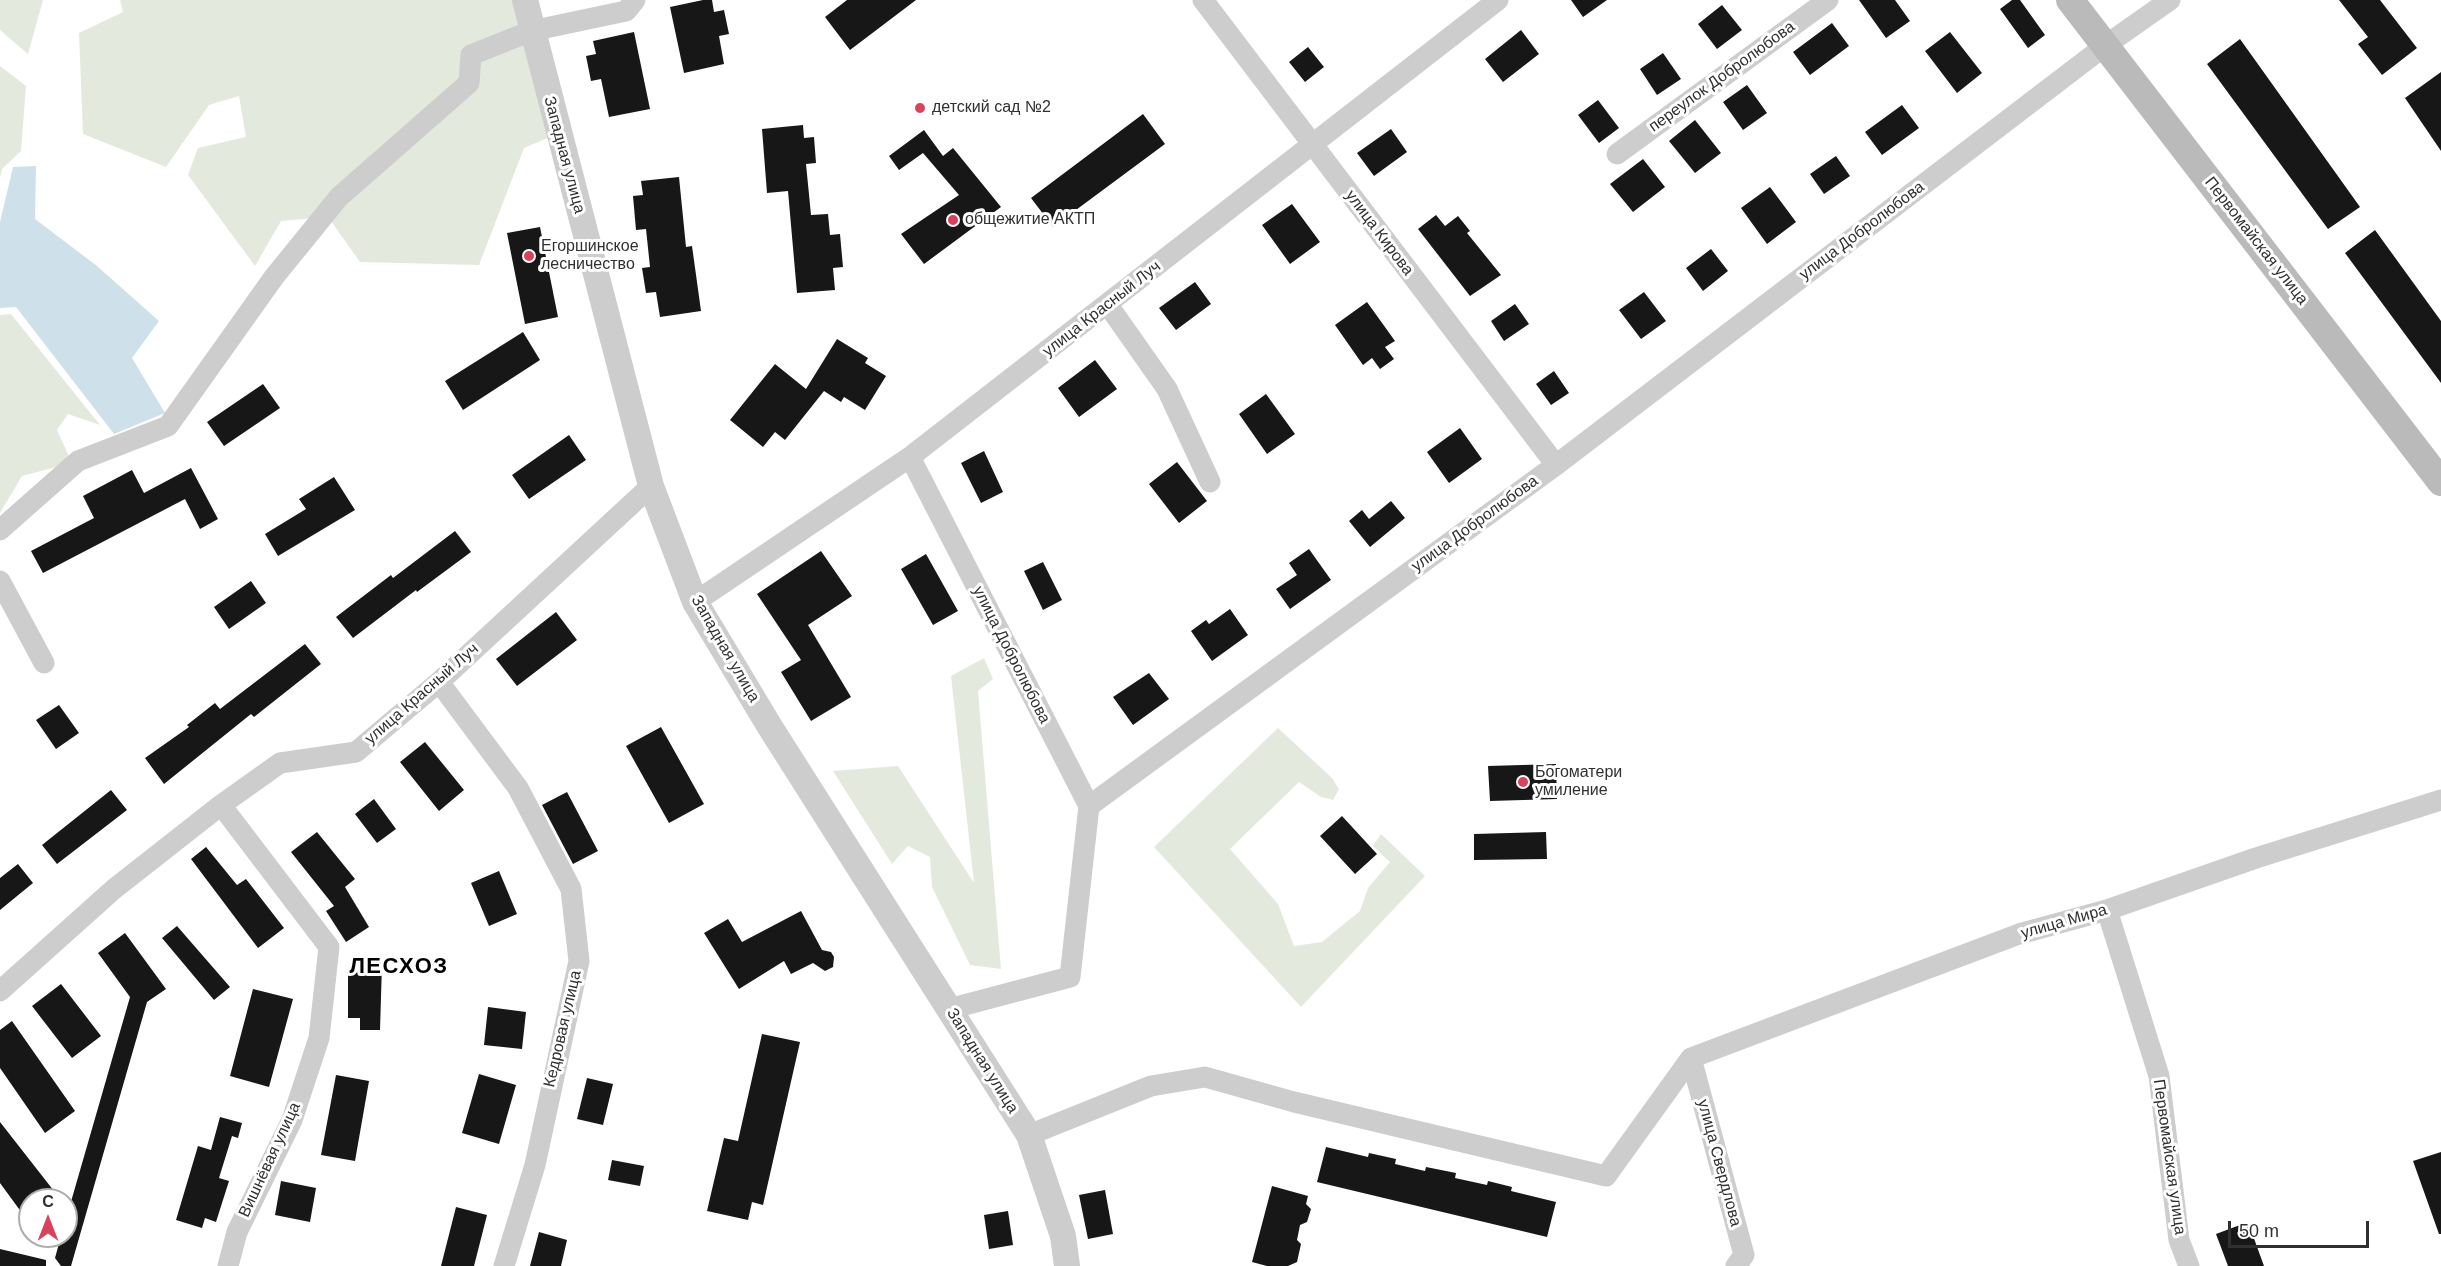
<!DOCTYPE html>
<html>
<head>
<meta charset="utf-8">
<style>
  body { margin:0 }
  #map { position:relative; width:2441px; height:1266px; overflow:hidden; background:#fff; font-family:Arial,sans-serif }
  canvas { display:block }
  .north { position:absolute; left:18px; top:1188px; width:60px; height:60px; box-sizing:border-box; background:#fff; border:2px solid #acacac; border-radius:50%; rotate:0deg; font-size:16px; font-weight:700; line-height:24px; text-align:center; color:#303030 }
  .north::after { content:''; display:block; margin:auto; width:21px; height:27px; background:#d8425a; clip-path:polygon(50% 0,100% 100%,50% 72%,0 100%) }
  .scale { position:absolute; left:2228px; top:1221px; width:141px; height:27px; box-sizing:border-box; border:3px solid #303030; border-top:0; padding-left:8px; font-size:18px; line-height:21px; white-space:nowrap; color:#303030; -webkit-text-stroke:4px #fff; paint-order:stroke }
</style>
</head>
<body>
<div id="map">
<canvas width="2441" height="1266"></canvas>
<div class="north">С</div>
<div class="scale">50 m</div>
</div>
<script>
const context = document.querySelector('canvas').getContext('2d');
context.lineJoin = 'round';
function paint(path, color) { context.fillStyle = color; context.fill(path, 'evenodd'); }
function stroke(path, color, width, dash) { context.strokeStyle = color; context.lineWidth = width; context.lineCap = dash ? 'butt' : 'round'; context.setLineDash(dash || []); context.stroke(path); }
function label(font, color, halo, rows, align = 'center') {
  context.font = font + ' Arial,sans-serif'; context.lineWidth = 6; context.setLineDash([]); context.textBaseline = 'middle'; context.strokeStyle = halo; context.fillStyle = color; for (const [text, x, y, turn = 0] of rows) {
    context.save(); context.translate(x, y); context.rotate((+turn || 0) * Math.PI / 180); context.textAlign = isNaN(turn) ? turn : align; if (halo) context.strokeText(text, 0, 0); context.fillText(text, 0, 0); context.restore();
  }
}
const green = new Path2D(`
  M 0,0 L 43,0 L 28,54 L 0,30 Z
  M 120,0 L 516,0 L 550,137 L 524,148 L 479,265 L 360,262 L 328,217 L 281,221 L 255,266 L 188,175 L 198,148 L 246,137 L 239,96 L 209,105 L 166,167 L 83,134 L 79,33 L 123,12 Z
  M 0,66 L 26,86 L 21,151 L 2,169 L 0,178 Z
  M 11,314 L 100,425 L 68,414 L 57,430 L 72,463 L 22,476 L 0,513 L 0,315 Z
  M 984,658 L 993,679 L 978,691 L 1001,969 L 970,965 L 932,887 L 930,857 L 908,846 L 892,864 L 833,771 L 898,766 L 974,883 L 951,676 Z
  M 1278,728 L 1332,778 L 1339,789 L 1333,800 L 1321,797 L 1299,782 L 1230,849 L 1278,904 L 1294,946 L 1322,942 L 1360,911 L 1368,888 L 1390,862 L 1373,846 L 1381,834 L 1425,876 L 1301,1007 L 1154,847 Z`);
const water = new Path2D(`
  M 36,166 L 35,219 L 97,266 L 159,321 L 132,358 L 165,413 L 114,434 L 16,307 L 0,308 L 0,222 L 13,167 Z`);
const building = new Path2D(`
  M 703,0 L 712,0 L 714,12 L 724,10 L 729,34 L 719,36 L 724,64 L 684,73 L 670,7 Z
  M 847,0 L 916,0 L 850,50 L 825,17 Z
  M 1571,0 L 1607,0 L 1583,17 Z
  M 1859,0 L 1895,0 L 1910,21 L 1886,38 Z
  M 2012,0 L 2020,0 L 2045,35 L 2028,48 L 2000,9 Z
  M 2339,0 L 2380,0 L 2417,48 L 2382,75 L 2358,44 L 2368,37 Z
  M 1722,5 L 1742,30 L 1717,49 L 1698,24 Z
  M 1832,23 L 1849,46 L 1810,75 L 1793,52 Z
  M 1521,30 L 1539,54 L 1503,82 L 1485,59 Z
  M 634,32 L 650,109 L 609,117 L 601,79 L 591,81 L 586,56 L 596,54 L 593,41 Z
  M 1950,32 L 1982,73 L 1957,93 L 1925,51 Z
  M 2240,39 L 2360,207 L 2328,229 L 2207,64 Z
  M 1308,47 L 1324,67 L 1305,82 L 1289,62 Z
  M 1663,53 L 1681,79 L 1657,95 L 1640,69 Z
  M 2441,72 L 2441,151 L 2405,98 Z
  M 1747,85 L 1767,113 L 1743,130 L 1723,102 Z
  M 1598,100 L 1619,128 L 1599,143 L 1578,115 Z
  M 1902,105 L 1919,128 L 1882,155 L 1865,132 Z
  M 1143,114 L 1165,144 L 1053,227 L 1031,198 Z
  M 1695,120 L 1721,153 L 1695,173 L 1669,141 Z
  M 803,125 L 804,138 L 814,137 L 816,163 L 806,164 L 811,215 L 828,214 L 830,235 L 840,234 L 843,267 L 833,268 L 835,290 L 797,293 L 788,191 L 767,193 L 762,129 Z
  M 1391,129 L 1407,152 L 1374,176 L 1357,153 Z
  M 924,130 L 943,156 L 953,148 L 1001,207 L 924,264 L 901,234 L 959,195 L 923,153 L 899,170 L 889,156 Z
  M 1836,156 L 1850,176 L 1824,194 L 1810,174 Z
  M 1643,159 L 1665,187 L 1633,212 L 1610,184 Z
  M 679,177 L 686,247 L 692,246 L 701,311 L 660,317 L 656,292 L 646,293 L 642,268 L 650,267 L 646,229 L 636,230 L 633,196 L 643,195 L 641,181 Z
  M 1770,187 L 1796,222 L 1767,244 L 1741,208 Z
  M 1292,204 L 1320,242 L 1290,264 L 1262,225 Z
  M 1436,215 L 1445,226 L 1458,216 L 1470,231 L 1467,233 L 1501,275 L 1470,296 L 1418,229 Z
  M 540,227 L 558,317 L 525,324 L 507,233 Z
  M 2375,230 L 2441,321 L 2441,383 L 2345,253 Z
  M 1711,249 L 1728,271 L 1703,291 L 1686,268 Z
  M 1195,282 L 1211,304 L 1176,330 L 1159,308 Z
  M 1644,292 L 1666,321 L 1641,339 L 1619,310 Z
  M 1367,302 L 1395,341 L 1385,347 L 1394,359 L 1380,369 L 1372,358 L 1363,365 L 1335,325 Z
  M 1515,304 L 1529,324 L 1504,341 L 1491,321 Z
  M 523,332 L 540,360 L 463,410 L 445,381 Z
  M 837,339 L 868,358 L 865,363 L 886,376 L 865,410 L 844,397 L 841,402 L 824,391 L 785,440 L 775,432 L 763,447 L 730,420 L 775,364 L 806,389 Z
  M 1095,360 L 1117,389 L 1079,417 L 1058,388 Z
  M 1554,371 L 1569,393 L 1551,405 L 1536,384 Z
  M 263,384 L 280,408 L 224,446 L 207,422 Z
  M 1266,394 L 1295,434 L 1267,454 L 1239,414 Z
  M 1460,428 L 1482,459 L 1449,483 L 1427,452 Z
  M 569,435 L 586,460 L 529,499 L 512,475 Z
  M 984,451 L 1003,492 L 981,503 L 961,463 Z
  M 1177,462 L 1207,501 L 1179,523 L 1149,484 Z
  M 191,468 L 218,519 L 200,529 L 185,499 L 43,573 L 31,551 L 94,518 L 83,496 L 132,470 L 144,493 Z
  M 334,477 L 355,510 L 278,556 L 265,534 L 306,509 L 299,499 Z
  M 1391,501 L 1405,518 L 1370,547 L 1349,521 L 1362,510 L 1369,519 Z
  M 455,531 L 471,552 L 417,592 L 416,590 L 353,638 L 336,617 L 391,575 L 393,578 Z
  M 1309,549 L 1331,580 L 1290,609 L 1276,589 L 1297,575 L 1289,563 Z
  M 821,551 L 852,596 L 808,625 L 851,697 L 811,721 L 781,672 L 801,660 L 757,594 Z
  M 926,554 L 958,611 L 933,625 L 901,569 Z
  M 1043,562 L 1062,600 L 1043,610 L 1024,571 Z
  M 251,581 L 266,603 L 229,629 L 214,607 Z
  M 1230,609 L 1248,635 L 1212,661 L 1191,631 L 1206,620 L 1209,624 Z
  M 556,612 L 577,640 L 517,686 L 496,659 Z
  M 305,644 L 321,664 L 254,717 L 251,714 L 164,784 L 145,758 L 189,727 L 187,725 L 215,703 L 220,709 Z
  M 1149,673 L 1169,699 L 1133,725 L 1113,697 Z
  M 59,705 L 79,733 L 56,749 L 36,720 Z
  M 661,727 L 704,804 L 669,823 L 626,746 Z
  M 425,742 L 464,790 L 439,811 L 400,762 Z
  M 1556,764 L 1557,799 L 1490,801 L 1488,766 Z
  M 111,790 L 127,810 L 57,864 L 42,845 Z
  M 567,792 L 598,851 L 573,864 L 542,805 Z
  M 374,799 L 396,829 L 377,843 L 355,814 Z
  M 1342,816 L 1377,854 L 1355,874 L 1320,836 Z
  M 317,832 L 355,879 L 345,887 L 369,927 L 346,942 L 326,911 L 334,906 L 291,852 Z
  M 1546,832 L 1547,859 L 1474,860 L 1474,834 Z
  M 206,847 L 237,885 L 246,879 L 284,928 L 258,948 L 191,859 Z
  M 18,864 L 33,883 L 0,910 L 0,878 Z
  M 499,871 L 517,914 L 489,926 L 471,883 Z
  M 801,911 L 822,950 L 831,952 L 834,957 L 833,967 L 825,971 L 813,963 L 791,974 L 784,961 L 739,989 L 704,933 L 728,919 L 742,942 Z
  M 177,926 L 230,987 L 214,1000 L 162,938 Z
  M 125,933 L 166,989 L 147,1002 L 71,1266 L 61,1266 L 55,1258 L 61,1236 L 66,1236 L 66,1219 L 130,997 L 98,953 Z
  M 359,963 L 382,964 L 380,1030 L 360,1030 L 360,1018 L 348,1018 L 348,972 L 366,973 Z
  M 61,984 L 101,1036 L 72,1058 L 32,1006 Z
  M 253,989 L 293,999 L 269,1087 L 230,1076 Z
  M 488,1007 L 526,1012 L 522,1049 L 484,1045 Z
  M 12,1021 L 75,1111 L 45,1133 L 0,1068 L 0,1030 Z
  M 762,1034 L 800,1042 L 763,1205 L 752,1202 L 748,1220 L 707,1211 L 724,1138 L 738,1141 Z
  M 479,1074 L 516,1085 L 499,1144 L 462,1133 Z
  M 336,1075 L 369,1081 L 355,1161 L 321,1155 Z
  M 587,1078 L 613,1084 L 603,1125 L 577,1119 Z
  M 220,1117 L 242,1123 L 238,1138 L 232,1136 L 219,1178 L 229,1181 L 216,1222 L 205,1218 L 202,1228 L 176,1220 L 198,1146 L 211,1150 Z
  M 0,1122 L 61,1200 L 30,1200 L 30,1224 L 0,1183 Z
  M 1326,1147 L 1368,1157 L 1369,1153 L 1396,1159 L 1395,1164 L 1425,1171 L 1426,1167 L 1456,1173 L 1455,1178 L 1487,1185 L 1488,1181 L 1512,1187 L 1511,1191 L 1556,1202 L 1547,1237 L 1317,1182 Z
  M 2441,1152 L 2441,1234 L 2439,1234 L 2413,1161 Z
  M 612,1160 L 644,1166 L 640,1186 L 608,1180 Z
  M 281,1181 L 316,1188 L 310,1222 L 275,1215 Z
  M 1272,1186 L 1308,1196 L 1306,1204 L 1311,1209 L 1307,1222 L 1300,1225 L 1297,1240 L 1301,1244 L 1297,1262 L 1288,1266 L 1267,1266 L 1252,1262 Z
  M 1105,1190 L 1113,1234 L 1088,1239 L 1079,1195 Z
  M 456,1207 L 487,1215 L 474,1266 L 441,1266 Z
  M 1008,1211 L 1013,1245 L 989,1249 L 984,1215 Z
  M 2248,1222 L 2264,1266 L 2228,1266 L 2216,1234 Z
  M 539,1232 L 567,1240 L 561,1266 L 530,1266 Z
  M 0,1249 L 46,1260 L 46,1266 L 0,1266 Z`);
const minor = new Path2D(`
  M 1203,0 L 1556,465
  M 1617,154 L 1828,0
  M 1108,305 L 1167,389 L 1210,482
  M 910,457 L 1089,806 L 1556,465 L 2106,45 L 2170,0
  M 0,530 L 78,461 L 168,426 L 274,277 L 339,197 L 469,83 L 471,55 L 531,31 L 626,11 L 635,0
  M 0,581 L 44,663
  M 695,602 L 910,457 L 1498,0
  M 439,682 L 518,788 L 571,889 L 579,961 L 535,1165 L 504,1266
  M 221,805 L 329,947 L 319,1038 L 292,1120 L 237,1232 L 228,1266
  M 2107,910 L 2159,1076 L 2179,1240 L 2189,1266
  M 0,991 L 114,889 L 221,805 L 280,763 L 356,752 L 439,682 L 651,486
  M 949,1009 L 1070,977 L 1089,806
  M 1691,1058 L 2019,934 L 2107,910 L 2256,858 L 2441,800
  M 1691,1058 L 1744,1255 L 1736,1266
  M 1029,1135 L 1151,1086 L 1205,1077 L 1294,1102 L 1606,1176 L 1691,1058`);
const tertiary = new Path2D(`
  M 525,0 L 651,486 L 695,602 L 770,727 L 1029,1135 L 1063,1236 L 1067,1266`);
const secondary = new Path2D(`
  M 2070,0 L 2441,482`);
const markers = [
  [920,108,6,"#d8425a"],
  [953,220,6,"#d8425a"],
  [529,256,6,"#d8425a"],
  [1523,782,6,"#d8425a"]
];
const streetNames = [
  ["переулок Добролюбова",1722,77,-36],
  ["Западная улица",564,155,75],
  ["улица Добролюбова",1862,231,-37],
  ["улица Кирова",1379,233,53],
  ["Первомайская улица",2256,241,52],
  ["улица Красный Луч",1102,309,-38],
  ["улица Добролюбова",1475,524,-36],
  ["Западная улица",725,649,60],
  ["улица Добролюбова",1011,655,63],
  ["улица Красный Луч",422,694,-41],
  ["улица Мира",2064,922,-16],
  ["Кедровая улица",563,1029,-77],
  ["Западная улица",982,1061,58],
  ["Первомайская улица",2169,1157,82],
  ["Вишнёвая улица",270,1160,-65],
  ["улица Свердлова",1719,1163,75]
];
const poiNames = [
  ["детский сад №2",932,108],
  ["общежитие АКТП",965,220],
  ["Егоршинское",541,247],
  ["лесничество",541,265],
  ["Богоматери",1535,773],
  ["умиление",1535,791]
];
const districtNames = [
  ["ЛЕСХОЗ",399,967]
];
paint(green, '#e4e9dd');
paint(water, '#cee1ea');
paint(building, '#171717');
stroke(minor, '#cdcdcd', 21);
stroke(tertiary, '#cdcdcd', 26);
stroke(secondary, '#bababa', 28);
for (const [x, y, r, color] of markers) { const dot = new Path2D(); dot.arc(x, y, r, 0, 2 * Math.PI); context.fillStyle = color; context.fill(dot); stroke(dot, '#fff', 2); }
label('16px', '#303030', '#fff', streetNames);
label('16px', '#303030', '#fff', poiNames, 'left');
context.letterSpacing = '1.5px';
label('bold 22px', '#000', '#fff', districtNames);
context.letterSpacing = '0px';
</script>
</body>
</html>
